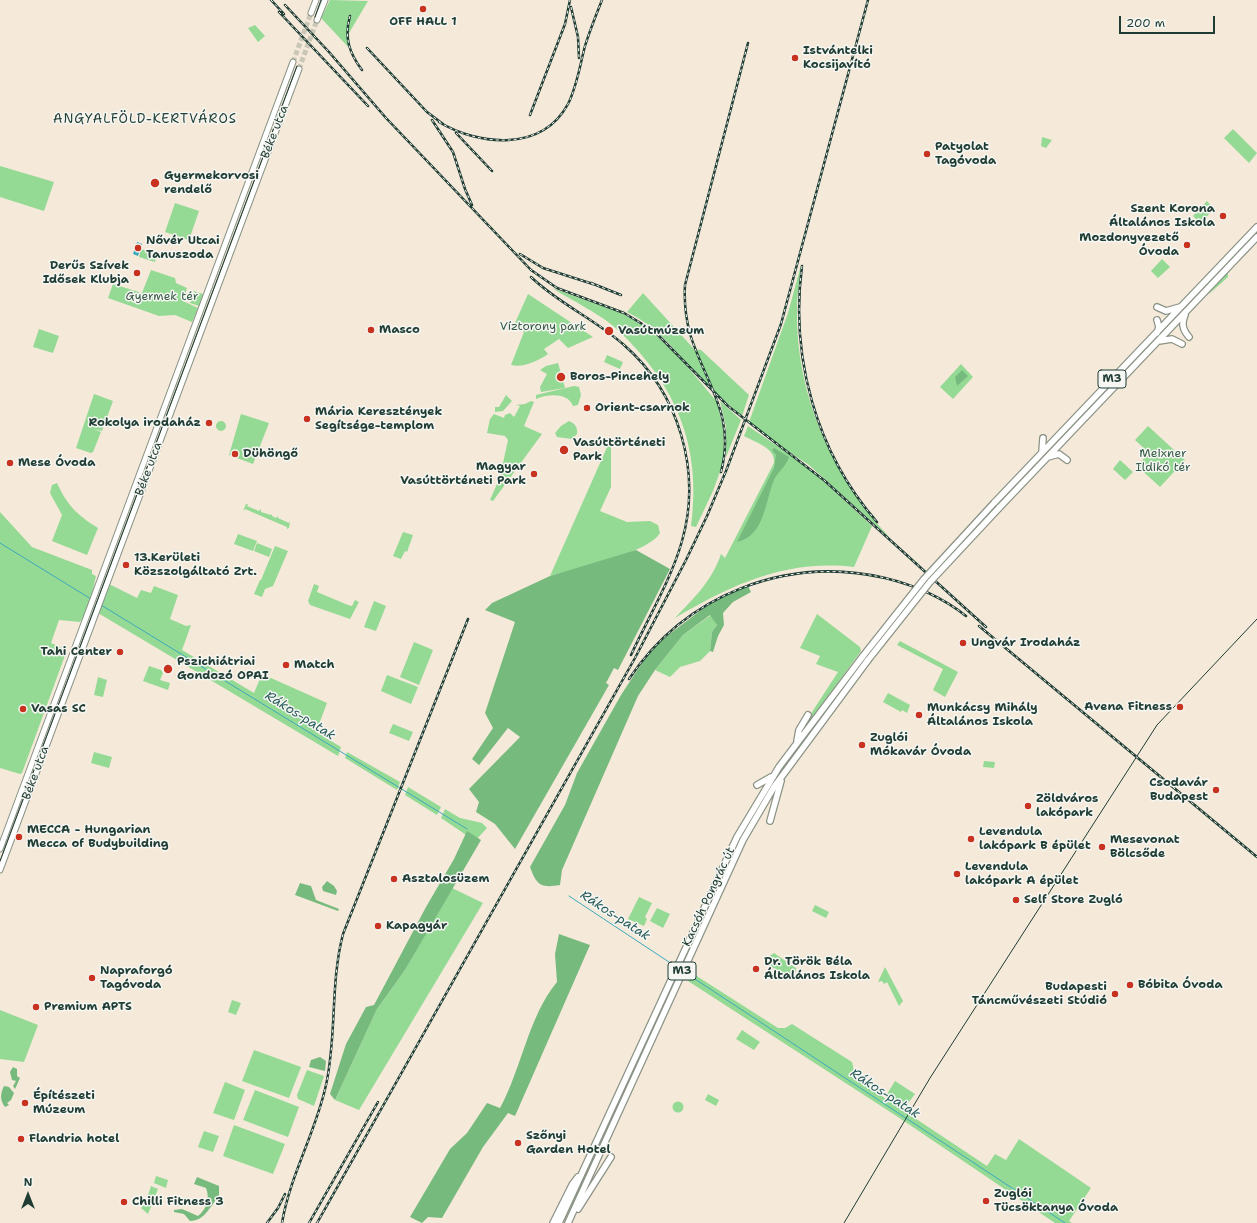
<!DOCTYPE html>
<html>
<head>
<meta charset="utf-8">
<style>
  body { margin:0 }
  #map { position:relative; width:1257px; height:1223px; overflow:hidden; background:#f5e9d9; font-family:"Shantell Sans",sans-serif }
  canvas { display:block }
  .north { position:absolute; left:8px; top:1175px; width:40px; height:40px; -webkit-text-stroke:3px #f6f6f2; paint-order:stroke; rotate:0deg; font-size:11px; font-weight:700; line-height:16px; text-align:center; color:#1f3d34 }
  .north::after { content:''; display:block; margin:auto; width:14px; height:18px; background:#1f3d34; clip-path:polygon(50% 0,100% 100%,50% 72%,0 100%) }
  .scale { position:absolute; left:1119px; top:16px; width:96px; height:18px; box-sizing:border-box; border:2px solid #1f3d34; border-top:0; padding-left:5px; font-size:12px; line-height:14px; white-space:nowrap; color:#1f3d34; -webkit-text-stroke:3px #f6f6f2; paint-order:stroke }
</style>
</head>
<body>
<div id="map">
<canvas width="1257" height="1223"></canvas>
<div class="north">N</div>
<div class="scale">200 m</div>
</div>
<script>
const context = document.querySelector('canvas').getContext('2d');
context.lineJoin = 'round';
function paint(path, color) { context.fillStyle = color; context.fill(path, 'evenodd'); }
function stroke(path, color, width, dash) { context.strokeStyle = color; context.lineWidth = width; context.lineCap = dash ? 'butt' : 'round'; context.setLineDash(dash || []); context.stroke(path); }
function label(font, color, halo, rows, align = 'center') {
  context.font = font + ' "Shantell Sans",sans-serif'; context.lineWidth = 3; context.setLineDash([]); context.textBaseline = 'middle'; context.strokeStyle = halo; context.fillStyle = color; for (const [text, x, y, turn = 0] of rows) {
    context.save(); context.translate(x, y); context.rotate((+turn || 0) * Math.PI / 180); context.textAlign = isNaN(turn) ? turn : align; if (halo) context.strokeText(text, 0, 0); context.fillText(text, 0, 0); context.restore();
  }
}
const green = new Path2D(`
  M 330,0 L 368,1 L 349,33 L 350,49 L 321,18 Z
  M 255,25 L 265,36 L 258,42 L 248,28 Z
  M 1233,129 L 1257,153 L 1249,163 L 1224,138 Z
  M 1042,137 L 1052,140 L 1046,148 L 1041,146 Z
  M 0,166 L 54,182 L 44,211 L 0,197 Z
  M 1207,201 L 1214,209 L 1200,223 L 1193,216 Z
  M 175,203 L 199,211 L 189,240 L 165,232 Z
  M 141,249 L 157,254 L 155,262 L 139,257 Z
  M 1162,259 L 1170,267 L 1158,278 L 1151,271 Z
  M 801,265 C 800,279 797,293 797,307 C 795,395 832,475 890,538 L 809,465 L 771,440 L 749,422 L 788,313 Z
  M 151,270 L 175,278 L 176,283 L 187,288 L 183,301 L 198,308 L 192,322 L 175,315 L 159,316 L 108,298 L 113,284 L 142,293 Z
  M 1228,272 L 1228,277 L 1209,294 L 1209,293 Z
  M 552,288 L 621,313 L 648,328 L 680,358 L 717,402 L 723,428 L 724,452 L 721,469 L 713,491 L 696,527 L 691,526 C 702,446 676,385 618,330 C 602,315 571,300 552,288 Z
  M 194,291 L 203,294 L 199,306 L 190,303 Z
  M 643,293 L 694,349 L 701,350 L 749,395 L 742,416 C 724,401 707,385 691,368 C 670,345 656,326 627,312 Z
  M 528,294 L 593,337 L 568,348 L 559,339 L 544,349 L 548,354 C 538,361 523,368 511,365 L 524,332 L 515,323 Z
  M 39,329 L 59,336 L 53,353 L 33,347 Z
  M 607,355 L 623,362 L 620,369 L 604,362 Z
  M 558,363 L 565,388 L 541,392 L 540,387 L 547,374 L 540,370 L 546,366 Z
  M 961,364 L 973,377 L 953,399 L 940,387 Z
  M 574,386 L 579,387 L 581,395 L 578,405 L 573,406 C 568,392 547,394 536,399 L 536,395 Z
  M 94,394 L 113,401 L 102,431 L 94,429 L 101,432 L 93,452 L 91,453 L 76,448 Z
  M 506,395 L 512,401 L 503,411 L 495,412 L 495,407 L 499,407 Z
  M 531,401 L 534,402 L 524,426 L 542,434 L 493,501 L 490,500 L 500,477 L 508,440 L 505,436 L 487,433 L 490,419 L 494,414 L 504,418 L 505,415 L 510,413 L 514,417 L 520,406 L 516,405 L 525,404 Z
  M 720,401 L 741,420 L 726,457 L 726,427 Z
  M 241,414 L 269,423 L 253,464 L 229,455 Z
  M 569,421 C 575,423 578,428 577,434 L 572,439 L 557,437 L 555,433 L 561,426 Z
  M216 426a5 5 0 1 1 10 0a5 5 0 1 1-10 0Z
  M 748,426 L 808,467 L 872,526 L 854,567 C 786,559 731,585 675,618 C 694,598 712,581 721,554 L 725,558 L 774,463 C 776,448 755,442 744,436 Z
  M 1148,426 L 1185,460 L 1160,487 L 1137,466 L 1149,453 L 1135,440 Z
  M 608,445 L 611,447 L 611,487 L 600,511 L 627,522 L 650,521 L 658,525 L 660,533 C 649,553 574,569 550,576 Z
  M 1120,460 L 1133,472 L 1125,480 L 1113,469 Z
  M 57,483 C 67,505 77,515 98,528 L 87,555 L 52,541 L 62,515 L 50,493 L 52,485 Z
  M 246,504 L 248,504 L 247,506 L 259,511 L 261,509 L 261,512 L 271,515 L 272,514 L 272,516 L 276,518 L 278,516 L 278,518 L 289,523 L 290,521 L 289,528 L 287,529 L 287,527 L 245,509 L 243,511 Z
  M 0,512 L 32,547 L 92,570 L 92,574 L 96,576 C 91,596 94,603 80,622 L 59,620 L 51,643 L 67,650 L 22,773 L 20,774 L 0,768 Z
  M 403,532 L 413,535 L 407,552 L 405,551 L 401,559 L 393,556 Z
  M 238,534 L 257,541 L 253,551 L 234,544 Z
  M 257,543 L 272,549 L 269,557 L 254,551 Z
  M 275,546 L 288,551 L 273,586 L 265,589 L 262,597 L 254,594 L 260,580 L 261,580 Z
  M 109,584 L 137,598 L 141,590 L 151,593 L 154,586 L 178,595 L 170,619 L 186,626 L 191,625 L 182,650 L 254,693 L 262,674 L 327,703 L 316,732 L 341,747 L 338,756 L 98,613 Z
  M 314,584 L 319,586 L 317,592 L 348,605 L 352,606 L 355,600 L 359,602 L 350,619 L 310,605 L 308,601 Z
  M 374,601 L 386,606 L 376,631 L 364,627 Z
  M 817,614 L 860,647 L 861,651 L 812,718 L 801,729 L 838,672 L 816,664 L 820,656 L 800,648 Z
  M 711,615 L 717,625 L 712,632 L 710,651 L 700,661 L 680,667 L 670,677 L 655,670 L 683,635 Z
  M 900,641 L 958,672 L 945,697 L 933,690 L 943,669 L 897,645 Z
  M 414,642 L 433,650 L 419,685 L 400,677 Z
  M 149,666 L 161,670 L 163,673 L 160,680 L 170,683 L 168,690 L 143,681 Z
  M 387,675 L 418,687 L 411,704 L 381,691 Z
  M 98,677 L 107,680 L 103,697 L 94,695 Z
  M 888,693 L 910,705 L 907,713 L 902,710 L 903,708 L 901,712 L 883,702 Z
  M 393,724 L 413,732 L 409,741 L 389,733 Z
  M 94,752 L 112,757 L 109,768 L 91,763 Z
  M 347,752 L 400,782 L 397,790 L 345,758 Z
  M 984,761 L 995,762 L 994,768 L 983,767 Z
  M 408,787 L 441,807 L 437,815 L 405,795 Z
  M 445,809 L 460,818 L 482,823 L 487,828 L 475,841 L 441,818 Z
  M 452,888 L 483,903 L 359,1110 L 335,1100 L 377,1009 L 405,970 Z
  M 639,897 L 652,903 L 645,917 L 647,919 L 644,926 L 628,919 Z
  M 815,905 L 829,912 L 826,918 L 812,911 Z
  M 657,908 L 670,914 L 663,928 L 650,921 Z
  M 774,953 L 796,968 L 796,971 L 792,977 L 789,978 L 767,964 L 768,957 Z
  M 885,967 L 903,1001 L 899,1006 L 887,982 L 884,984 L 882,981 L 878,982 Z
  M 692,973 L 778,1028 L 785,1028 L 792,1024 L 852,1062 L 856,1079 L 987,1166 L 995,1154 L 1006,1160 L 1019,1139 L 1091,1188 L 1069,1221 L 1072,1223 L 1055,1223 L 898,1117 L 688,981 Z
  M 232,1000 L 241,1003 L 236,1015 L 228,1012 Z
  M 0,1010 L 38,1025 L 24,1062 L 0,1059 Z
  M 742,1030 L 760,1042 L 754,1050 L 736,1039 Z
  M 254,1050 L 301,1067 L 289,1098 L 242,1081 Z
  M 307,1070 L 324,1076 L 314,1106 L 298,1099 L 297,1095 Z
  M 895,1081 L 915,1094 L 906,1106 L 887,1094 Z
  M 225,1082 L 245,1090 L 234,1120 L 213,1113 Z
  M 255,1090 L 299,1107 L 288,1137 L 243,1120 Z
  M 708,1094 L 719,1100 L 716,1106 L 705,1100 Z
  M672.5 1107a5.5 5.5 0 1 1 11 0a5.5 5.5 0 1 1-11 0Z
  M 234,1125 L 285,1144 L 273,1174 L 223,1156 Z
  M 204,1131 L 219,1136 L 213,1152 L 198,1147 Z
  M 156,1176 L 168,1180 L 166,1188 L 154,1183 Z
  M 151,1186 L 158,1189 L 148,1214 L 141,1208 L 145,1204 Z`);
const forest = new Path2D(`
  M 962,370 L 968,376 L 957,386 L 955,377 Z
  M 774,448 L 789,457 C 786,467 778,471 774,480 C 765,501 765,536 737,542 L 774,468 L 776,455 L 772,450 Z
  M 636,550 L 670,569 L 618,670 L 614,668 L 606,683 L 609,685 L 515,849 L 495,824 L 476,812 L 479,802 L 469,789 L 520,737 L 508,728 L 479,765 L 472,759 L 493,728 L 485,713 L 515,622 L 485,610 L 492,603 L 550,576 Z
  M 748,586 L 751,592 L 733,602 L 723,613 L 724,625 L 718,636 L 713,652 L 710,651 L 712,632 L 717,625 L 710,615 L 683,635 L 655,670 L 638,696 L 562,870 L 560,885 C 541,888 537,886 530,867 L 565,805 L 577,773 L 621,695 L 644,660 L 659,642 L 713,601 Z
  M 467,831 L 481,840 L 405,970 L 377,1009 L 335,1100 L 330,1094 L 346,1044 L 366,1007 L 374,1005 L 426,907 L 454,859 Z
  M 327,881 L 334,886 L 337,891 L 336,895 L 323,891 L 322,887 Z
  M 300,883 L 311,886 L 316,900 L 339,909 L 338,911 L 295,895 Z
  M 559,934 L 590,945 L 515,1116 L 508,1113 L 483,1147 L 442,1218 L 428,1217 L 422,1223 L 410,1217 L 450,1149 L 467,1133 L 487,1103 L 500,1108 C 522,1068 528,1017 557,982 L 555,954 Z
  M 320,1057 L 326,1061 L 325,1071 L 309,1067 L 311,1060 Z
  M 13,1067 L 17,1069 L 17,1076 L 20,1078 L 15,1089 L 13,1086 L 16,1081 L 12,1080 L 10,1072 Z
  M 4,1086 L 9,1087 L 14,1093 L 11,1100 L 7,1103 L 9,1105 L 5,1107 C 0,1100 0,1094 4,1086 Z
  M 197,1177 L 219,1186 L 219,1196 C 210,1206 205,1221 190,1221 L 184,1214 L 174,1212 L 174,1210 L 182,1209 L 198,1216 C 207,1209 210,1198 206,1188 L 194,1184 Z`);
const water = new Path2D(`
  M 137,242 L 142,244 L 138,256 L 133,254 Z`);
const stream = new Path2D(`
  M 0,543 L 91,599
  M 101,605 L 467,829
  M 569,896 L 672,964
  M 695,979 L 1065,1223`);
const secondaryTunnel = new Path2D(`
  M 293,62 L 311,13
  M 299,69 L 317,20`);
const secondary = new Path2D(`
  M 311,13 L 316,0
  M 317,20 L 325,0
  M 0,849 L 293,62
  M 0,870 L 299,69`);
const primary = new Path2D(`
  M 1157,307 L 1166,311 L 1180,307
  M 1185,315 C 1181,324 1183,330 1189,337
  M 1157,333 L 1159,327 L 1157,320
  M 1159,341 L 1172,339 L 1182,344
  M 1042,452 L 1043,438
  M 1048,457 L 1059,454 L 1067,460
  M 994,503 L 1257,227
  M 999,508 L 1257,237
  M 797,741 L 799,730 L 808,715
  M 757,785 L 771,777
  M 770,821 L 781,781
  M 578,1209 L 611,1157
  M 553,1223 L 572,1185 L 578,1177
  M 559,1223 L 737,837 L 779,767 L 863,656
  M 568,1223 L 743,840 L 774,787 L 868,660`);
const tram = new Path2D(`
  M 315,17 L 321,0
  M 0,861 L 297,66
  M 844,1223 L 930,1078 L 1157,725 L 1257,619`);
const rail = new Path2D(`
  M 271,0 L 284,14
  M 285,5 L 329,52 L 386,118 L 531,270 L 557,288 L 624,313 L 654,331 L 728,406 L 825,481 L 986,627
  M 571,7 L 578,37 L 579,58
  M 279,12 L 368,106
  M 350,16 C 344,37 349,53 362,70
  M 367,48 L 427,112 L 443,124
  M 530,115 L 565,24 L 570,0
  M 432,120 L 453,152 L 465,189 L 472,205
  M 439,122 C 479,146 542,152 568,104 C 577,86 580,65 585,46 C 590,30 596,15 602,0
  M 456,133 L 492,171
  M 520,254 L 543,268 L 596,285
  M 802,266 C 790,357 816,452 877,522
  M 531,277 C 559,304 595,319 624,345 C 679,393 702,471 682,541 C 671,580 648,618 631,655
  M 591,283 L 621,295
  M 721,472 C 736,415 706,385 690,334 C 686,319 684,302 685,285 L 748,43
  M 979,626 L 1257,857
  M 629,679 C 685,595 786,555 885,578 C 914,585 942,597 966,616
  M 267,1223 L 278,1208 L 285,1194
  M 282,1223 C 290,1175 316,1132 326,1085 C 337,1036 330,984 343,934 L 468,619
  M 309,1223 L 378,1102
  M 317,1223 L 635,658 L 686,560 L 707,516 L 726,471 L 781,324 L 868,0`);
const primaryBridge = new Path2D(`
  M 863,656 L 924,579 L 994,503
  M 868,660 L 930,582 L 999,508`);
const markers = [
  [423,9,4,"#c8321e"],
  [795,58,4,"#c8321e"],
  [927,154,4,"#c8321e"],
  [155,183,5,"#c8321e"],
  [1223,216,4,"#c8321e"],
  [1187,245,4,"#c8321e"],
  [138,248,4,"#c8321e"],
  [137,273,4,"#c8321e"],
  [371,330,4,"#c8321e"],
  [609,331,5,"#c8321e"],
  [561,377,5,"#c8321e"],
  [587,408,4,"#c8321e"],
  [307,419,4,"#c8321e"],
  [209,423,4,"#c8321e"],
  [564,450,5,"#c8321e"],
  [235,454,4,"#c8321e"],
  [10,463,4,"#c8321e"],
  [534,474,4,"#c8321e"],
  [126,565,4,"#c8321e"],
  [963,643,4,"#c8321e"],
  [120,652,4,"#c8321e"],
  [286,665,4,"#c8321e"],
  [168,669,5,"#c8321e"],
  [1180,707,4,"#c8321e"],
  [23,709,4,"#c8321e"],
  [919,715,4,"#c8321e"],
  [862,745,4,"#c8321e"],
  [1216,790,4,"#c8321e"],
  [1028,806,4,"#c8321e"],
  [19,837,4,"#c8321e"],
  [971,839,4,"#c8321e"],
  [1102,847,4,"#c8321e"],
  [957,874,4,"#c8321e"],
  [394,879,4,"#c8321e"],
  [1016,900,4,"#c8321e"],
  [378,926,4,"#c8321e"],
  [756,969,4,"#c8321e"],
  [92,978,4,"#c8321e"],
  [1130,985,4,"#c8321e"],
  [1115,994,4,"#c8321e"],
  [36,1007,4,"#c8321e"],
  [25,1103,4,"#c8321e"],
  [21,1139,4,"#c8321e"],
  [518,1143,4,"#c8321e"],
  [986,1201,4,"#c8321e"],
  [124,1202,4,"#c8321e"]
];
const shields = [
  [1112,379,28],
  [682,971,28]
];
const shieldNames = [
  ["M3",1112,379],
  ["M3",682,971]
];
const poiNames = [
  ["OFF HALL 1",423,22,"center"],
  ["Istvántelki",803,51],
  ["Kocsijavító",803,65],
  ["Patyolat",935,147],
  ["Tagóvoda",935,161],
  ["Gyermekorvosi",164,176],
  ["rendelő",164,190],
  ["Szent Korona",1215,209,"right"],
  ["Általános Iskola",1215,223,"right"],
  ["Mozdonyvezető",1179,238,"right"],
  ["Óvoda",1179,252,"right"],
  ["Nővér Utcai",146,241],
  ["Tanuszoda",146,255],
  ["Derűs Szívek",129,266,"right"],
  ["Idősek Klubja",129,280,"right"],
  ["Masco",379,330],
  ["Vasútmúzeum",618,331],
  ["Boros-Pincehely",570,377],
  ["Orient-csarnok",595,408],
  ["Mária Keresztények",315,412],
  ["Segítsége-templom",315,426],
  ["Rokolya irodaház",201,423,"right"],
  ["Vasúttörténeti",573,443],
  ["Park",573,457],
  ["Dühöngő",243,454],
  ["Mese Óvoda",18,463],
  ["Magyar",526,467,"right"],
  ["Vasúttörténeti Park",526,481,"right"],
  ["13.Kerületi",134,558],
  ["Közszolgáltató Zrt.",134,572],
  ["Ungvár Irodaház",971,643],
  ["Tahi Center",112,652,"right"],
  ["Pszichiátriai",177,662],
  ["Gondozó OPAI",177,676],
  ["Match",294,665],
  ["Avena Fitness",1172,707,"right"],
  ["Munkácsy Mihály",927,708],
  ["Általános Iskola",927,722],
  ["Vasas SC",31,709],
  ["Zuglói",870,738],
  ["Mókavár Óvoda",870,752],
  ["Csodavár",1208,783,"right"],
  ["Budapest",1208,797,"right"],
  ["Zöldváros",1036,799],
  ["lakópark",1036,813],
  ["MECCA - Hungarian",27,830],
  ["Mecca of Budybuilding",27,844],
  ["Levendula",979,832],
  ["lakópark B épület",979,846],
  ["Mesevonat",1110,840],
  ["Bölcsőde",1110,854],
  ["Levendula",965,867],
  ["lakópark A épület",965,881],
  ["Asztalosüzem",402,879],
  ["Self Store Zugló",1024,900],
  ["Kapagyár",386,926],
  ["Dr. Török Béla",764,962],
  ["Általános Iskola",764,976],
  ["Napraforgó",100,971],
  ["Tagóvoda",100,985],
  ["Bóbita Óvoda",1138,985],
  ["Budapesti",1107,987,"right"],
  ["Táncművészeti Stúdió",1107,1001,"right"],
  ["Premium APTS",44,1007],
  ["Építészeti",33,1096],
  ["Múzeum",33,1110],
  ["Szőnyi",526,1136],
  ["Garden Hotel",526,1150],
  ["Flandria hotel",29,1139],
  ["Zuglói",994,1194],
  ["Tücsöktanya Óvoda",994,1208],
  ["Chilli Fitness 3",132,1202]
];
const streetNames = [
  ["Béke utca",275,132,-69],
  ["Béke utca",149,469,-70],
  ["Béke utca",36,773,-70],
  ["Kacsóh Pongrác út",709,897,-65]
];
const parkNames = [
  ["Gyermek tér",162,297],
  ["Víztorony park",543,327],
  ["Meixner",1163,454],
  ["Ildikó tér",1163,468]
];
const neighbourhoodNames = [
  ["ANGYALFÖLD-KERTVÁROS",145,120]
];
const waterNames = [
  ["Rákos-patak",300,716,32],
  ["Rákos-patak",615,916,33],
  ["Rákos-patak",885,1094,33]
];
paint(green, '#94da94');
paint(forest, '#77ba7e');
paint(water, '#3da9bc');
stroke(stream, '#3da9bc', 1);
stroke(secondaryTunnel, '#cac7b8', 5, [5, 2.5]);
stroke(secondary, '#8a9386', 7);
stroke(primary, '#8a9386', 8);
stroke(secondary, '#fff', 5);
stroke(primary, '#fff', 5.5);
stroke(tram, '#1f3d34', 1);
stroke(rail, '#1f3d34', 2.5);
stroke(rail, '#f6f6f2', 1, [3]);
stroke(primaryBridge, '#8a9386', 8, []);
stroke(primaryBridge, '#fff', 5.5);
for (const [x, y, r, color] of markers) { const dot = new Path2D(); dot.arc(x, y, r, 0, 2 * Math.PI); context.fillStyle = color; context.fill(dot); stroke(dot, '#f6f6f2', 1.5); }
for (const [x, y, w] of shields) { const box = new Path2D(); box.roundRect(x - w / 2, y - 9, w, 18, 3); context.fillStyle = '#f6f6f2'; context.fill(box); stroke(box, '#1f3d34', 1); }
label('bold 11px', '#1f3d34', null, shieldNames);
label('bold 12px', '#1f3d34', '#f6f6f2', poiNames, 'left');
label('12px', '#1f3d34', '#f6f6f2', streetNames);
label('12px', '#365c47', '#f6f6f2', parkNames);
context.letterSpacing = '1px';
label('13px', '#1f3d34', '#f6f6f2', neighbourhoodNames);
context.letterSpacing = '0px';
label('italic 13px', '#285d5d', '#f6f6f2', waterNames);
</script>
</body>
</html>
